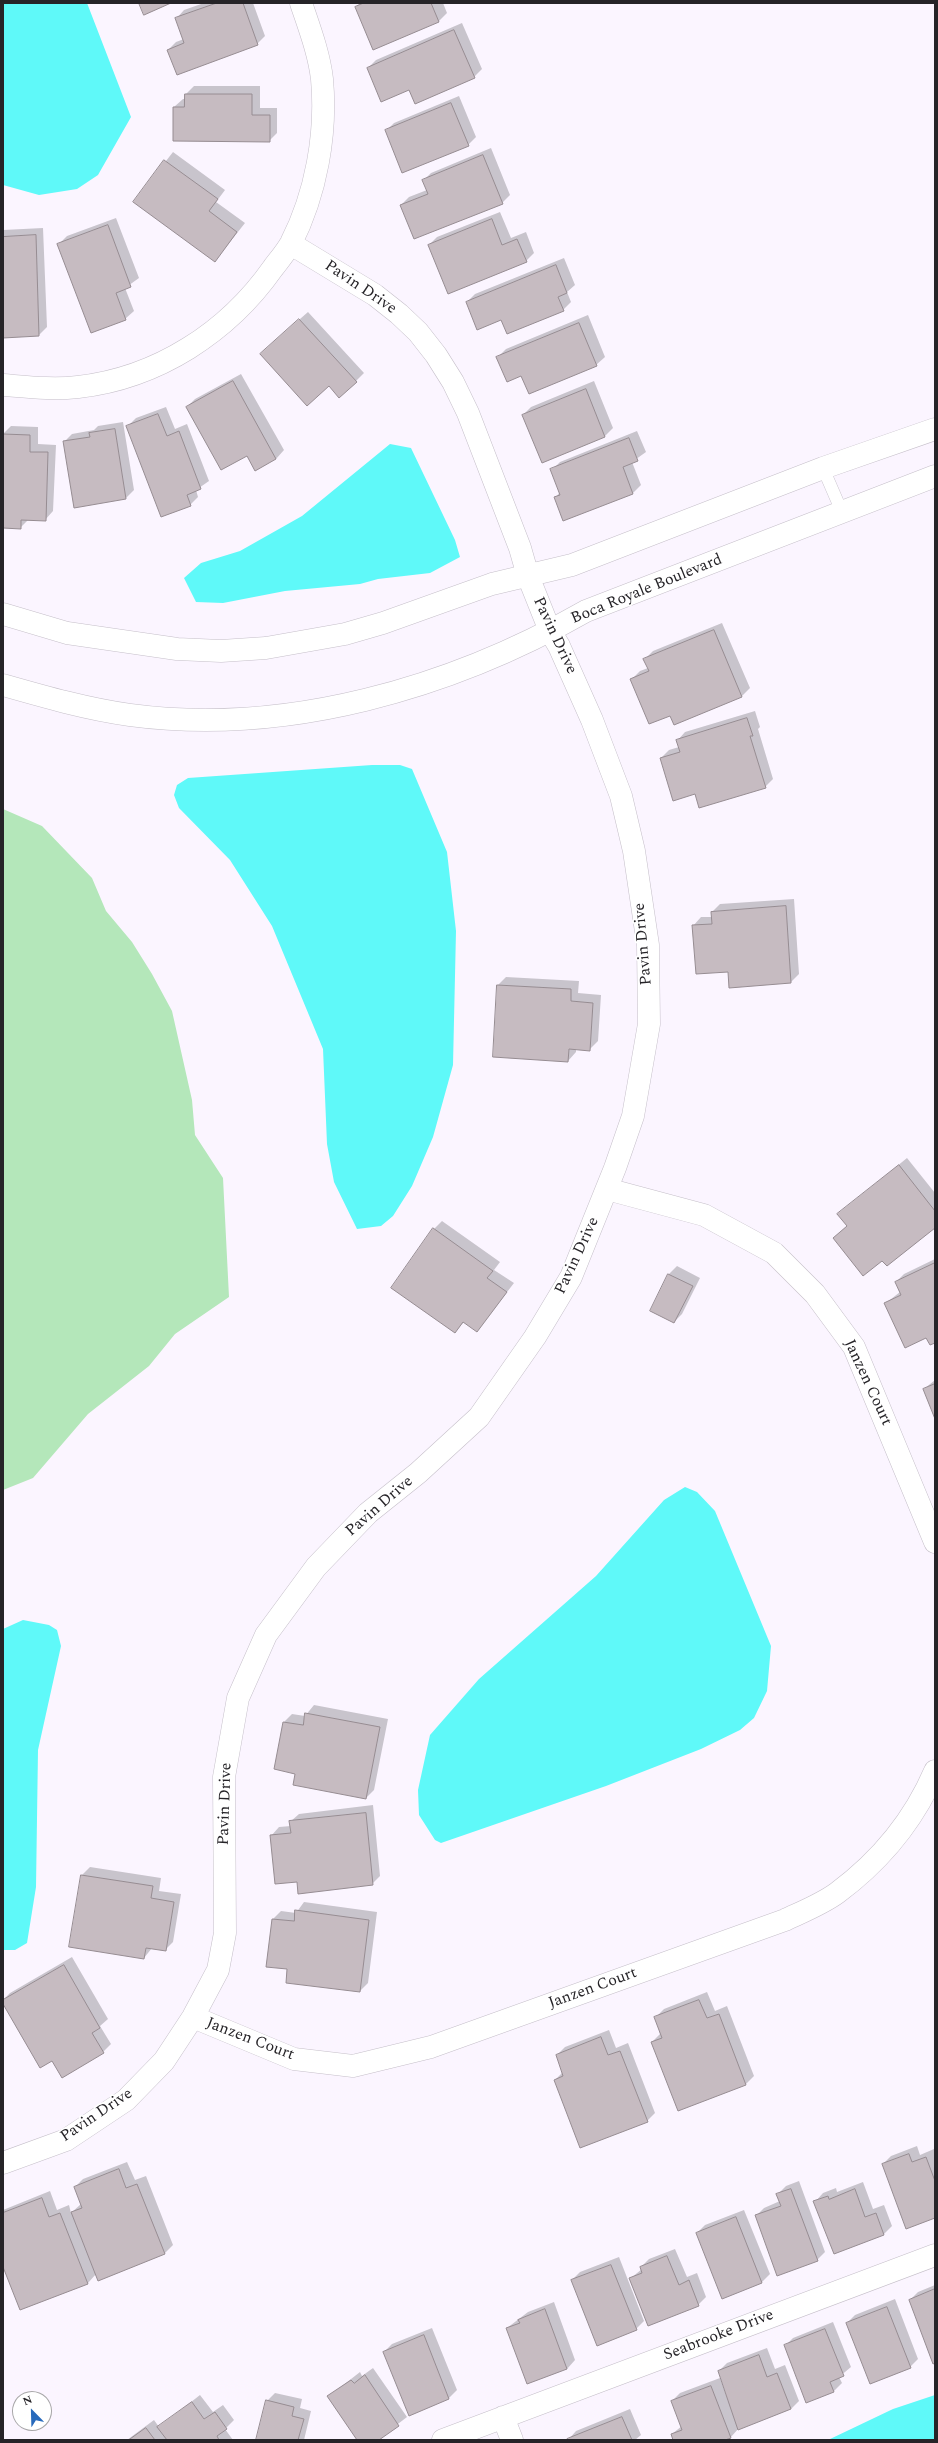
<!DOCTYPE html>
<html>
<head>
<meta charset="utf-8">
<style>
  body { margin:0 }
  #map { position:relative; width:938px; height:2443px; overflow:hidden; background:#fbf5ff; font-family:Spectral,serif }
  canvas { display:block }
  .frame { position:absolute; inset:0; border:4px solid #262428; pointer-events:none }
  .north { position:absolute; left:12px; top:2391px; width:40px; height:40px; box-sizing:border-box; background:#fff; border:1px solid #a8a7a9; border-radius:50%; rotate:337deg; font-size:11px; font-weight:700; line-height:16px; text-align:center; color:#262428 }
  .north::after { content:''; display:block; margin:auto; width:14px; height:18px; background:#286abc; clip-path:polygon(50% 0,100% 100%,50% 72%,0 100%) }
</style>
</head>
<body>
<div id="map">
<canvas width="938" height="2443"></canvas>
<div class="frame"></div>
<div class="north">N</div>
</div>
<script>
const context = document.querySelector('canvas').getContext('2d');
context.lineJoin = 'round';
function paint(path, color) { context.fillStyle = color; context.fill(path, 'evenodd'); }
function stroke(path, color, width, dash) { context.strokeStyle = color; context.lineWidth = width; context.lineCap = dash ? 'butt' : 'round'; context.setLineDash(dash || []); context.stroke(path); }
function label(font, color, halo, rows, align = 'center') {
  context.font = font + ' Spectral,serif'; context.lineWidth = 3.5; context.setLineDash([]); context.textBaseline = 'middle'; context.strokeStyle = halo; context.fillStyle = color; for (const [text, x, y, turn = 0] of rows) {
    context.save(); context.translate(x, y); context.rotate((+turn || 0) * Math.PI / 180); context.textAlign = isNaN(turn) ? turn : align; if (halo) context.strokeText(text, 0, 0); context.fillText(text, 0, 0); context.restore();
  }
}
const green = new Path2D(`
  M 3,809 L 42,826 L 92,878 L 106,911 L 132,942 L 152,974 L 172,1011 L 192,1100 L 195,1135 L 223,1178 L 229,1297 L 175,1334 L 149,1366 L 88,1414 L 33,1478 L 3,1490 Z`);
const water = new Path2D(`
  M 3,3 L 87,3 L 131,117 L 98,175 L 77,189 L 39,195 L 3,185 Z
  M 390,444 L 411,448 L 455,540 L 460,557 L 430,573 L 378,579 L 360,584 L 285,591 L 223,603 L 196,602 L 184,578 L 201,563 L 240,551 L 302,516 Z
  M 372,765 L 400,765 L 412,769 L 447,852 L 456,931 L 453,1065 L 433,1137 L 412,1186 L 393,1216 L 381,1226 L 357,1229 L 334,1182 L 327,1144 L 323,1049 L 272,926 L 230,860 L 179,808 L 174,795 L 177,785 L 188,778 Z
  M 685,1487 L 697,1492 L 715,1511 L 771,1646 L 767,1691 L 754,1718 L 740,1730 L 701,1749 L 606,1786 L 441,1843 L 435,1840 L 419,1815 L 418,1790 L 430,1735 L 479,1679 L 596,1576 L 664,1500 Z
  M 23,1620 L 49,1625 L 57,1630 L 61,1646 L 38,1750 L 36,1887 L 27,1943 L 15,1950 L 3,1950 L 3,1629 Z
  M 935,2395 L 935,2440 L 828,2440 L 893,2409 Z`);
const shadow = new Path2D(`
  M 204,3 L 253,3 L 265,36 L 257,44 L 168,50 L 176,42 L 184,39 L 176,19 L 184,10 Z
  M 360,3 L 443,3 L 447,13 L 439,21 L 373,48 L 356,7 Z
  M 462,23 L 482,69 L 474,77 L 409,89 L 368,68 L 376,60 Z
  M 194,86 L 260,86 L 260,108 L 277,108 L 277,133 L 269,141 L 174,107 L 183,99 L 186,99 L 186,94 Z
  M 459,96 L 476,137 L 468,145 L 386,131 L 394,123 Z
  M 491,148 L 510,195 L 502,203 L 401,205 L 409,197 L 427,190 L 423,181 L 431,173 Z
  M 173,152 L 225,190 L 216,202 L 245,223 L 215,261 L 134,202 Z
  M 500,212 L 511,238 L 526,232 L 534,253 L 526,261 L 429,245 L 437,237 Z
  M 116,218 L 139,278 L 125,288 L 134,311 L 125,319 L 59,244 L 67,236 Z
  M 43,228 L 47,327 L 39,335 L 3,337 L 3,230 Z
  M 564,258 L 575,285 L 567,292 L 571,302 L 563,310 L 502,319 L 467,302 L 475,294 Z
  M 308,312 L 364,373 L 356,381 L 329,385 L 269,346 Z
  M 588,315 L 605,357 L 596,365 L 522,375 L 498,357 L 506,349 Z
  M 241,374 L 284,450 L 276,459 L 248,455 L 187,407 L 195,399 Z
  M 594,381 L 613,428 L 605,436 L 542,462 L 523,415 L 531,407 Z
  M 166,407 L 175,429 L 187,424 L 209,481 L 196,490 L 198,497 L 190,505 L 128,426 L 136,418 Z
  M 123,422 L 134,490 L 126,498 L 75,507 L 64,442 L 72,434 L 94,430 L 98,426 Z
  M 11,426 L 38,427 L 38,444 L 56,445 L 53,511 L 45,520 L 29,519 L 20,528 L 3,527 L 3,434 Z
  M 637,431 L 646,452 L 632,462 L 641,485 L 633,493 L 564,520 L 555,498 L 560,492 L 552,470 L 560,462 Z
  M 722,623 L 750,688 L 742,696 L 675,724 L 671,714 L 632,679 L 640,671 L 648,668 L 645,659 L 653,651 Z
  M 755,711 L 760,727 L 758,729 L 773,779 L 765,787 L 696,793 L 661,758 L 669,750 L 679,747 L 677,741 L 685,732 Z
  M 794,899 L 799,974 L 791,982 L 729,971 L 693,926 L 701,917 L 712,917 L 712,912 L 720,904 Z
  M 506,977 L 579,981 L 578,993 L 601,995 L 598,1041 L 590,1049 L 576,1049 L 576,1052 L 568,1061 L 498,985 Z
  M 907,1158 L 935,1193 L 935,1227 L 883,1260 L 834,1238 L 848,1225 L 838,1214 Z
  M 442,1221 L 500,1262 L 494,1270 L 514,1283 L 477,1331 L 464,1322 L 455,1332 L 434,1229 Z
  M 935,1259 L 935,1342 L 886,1303 L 900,1292 L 896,1282 L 904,1274 Z
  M 677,1266 L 700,1278 L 682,1314 L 674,1322 L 651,1311 L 669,1274 Z
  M 935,1380 L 935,1416 L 924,1389 Z
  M 314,1705 L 388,1719 L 374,1790 L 366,1798 L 297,1773 L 284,1722 L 292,1714 L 305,1716 Z
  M 373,1805 L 380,1876 L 372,1884 L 298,1881 L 271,1836 L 279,1827 L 291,1826 L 290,1822 L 299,1814 Z
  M 90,1867 L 161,1878 L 159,1891 L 181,1894 L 173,1942 L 165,1950 L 152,1948 L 144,1958 L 82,1875 Z
  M 304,1902 L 377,1912 L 368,1983 L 360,1991 L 288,1968 L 267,1966 L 273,1919 L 281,1911 L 296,1913 Z
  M 72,1957 L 108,2019 L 100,2026 L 111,2044 L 103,2052 L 52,2060 L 3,2000 L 10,1993 Z
  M 707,1992 L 715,2011 L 727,2006 L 754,2076 L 746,2084 L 652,2042 L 660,2034 L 656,2017 L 664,2009 Z
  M 609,2030 L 616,2048 L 628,2043 L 655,2113 L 647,2121 L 555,2080 L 563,2072 L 557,2055 L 565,2047 Z
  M 917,2146 L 920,2155 L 934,2149 L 935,2152 L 935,2217 L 883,2164 L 891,2156 Z
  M 127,2162 L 135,2180 L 146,2176 L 173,2245 L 165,2253 L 96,2274 L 88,2283 L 20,2309 L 3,2264 L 3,2210 L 50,2191 L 57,2210 L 69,2205 L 71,2213 L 81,2204 L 75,2187 L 83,2179 Z
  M 799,2181 L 825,2252 L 817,2260 L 756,2216 L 764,2208 L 780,2201 L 778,2194 L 786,2186 Z
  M 863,2182 L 873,2209 L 884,2205 L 892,2226 L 884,2234 L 834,2253 L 815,2202 L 823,2193 L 836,2188 L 837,2192 Z
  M 744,2210 L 770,2274 L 762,2282 L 697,2233 L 705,2225 Z
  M 675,2249 L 687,2277 L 697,2273 L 706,2297 L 698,2305 L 631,2278 L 642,2269 L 641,2267 L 649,2259 Z
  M 619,2257 L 644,2321 L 636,2329 L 572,2280 L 580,2272 Z
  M 935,2285 L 935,2362 L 910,2300 L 918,2292 Z
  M 895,2299 L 918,2359 L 910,2367 L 847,2323 L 855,2315 Z
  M 554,2302 L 575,2360 L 567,2369 L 507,2328 L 528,2312 Z
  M 833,2322 L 851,2367 L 839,2377 L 842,2383 L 834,2391 L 807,2402 L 785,2346 L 793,2338 Z
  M 432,2328 L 457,2390 L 449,2398 L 410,2414 L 384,2352 L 392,2344 Z
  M 767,2348 L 775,2369 L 785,2365 L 799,2401 L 791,2409 L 739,2428 L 731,2437 L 722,2440 L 674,2440 L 672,2434 L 682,2426 L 672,2401 L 680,2393 L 720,2378 L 731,2409 L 719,2371 L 727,2363 Z
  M 373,2368 L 407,2417 L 377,2440 L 358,2440 L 328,2397 L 360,2372 L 362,2376 Z
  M 275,2393 L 302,2399 L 300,2408 L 311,2411 L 304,2440 L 257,2440 L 267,2401 Z
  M 200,2395 L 213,2412 L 223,2405 L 234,2420 L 225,2429 L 233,2440 L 127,2440 L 154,2420 L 159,2427 Z
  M 630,2409 L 641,2435 L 635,2440 L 568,2440 L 576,2431 Z`);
const building = new Path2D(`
  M 139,3 L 171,3 L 144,15 Z
  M 217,3 L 243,3 L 258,45 L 177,75 L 167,50 L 184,43 L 175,18 Z
  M 364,3 L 431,3 L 439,22 L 373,50 L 355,7 Z
  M 454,30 L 475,78 L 415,104 L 409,90 L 381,102 L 367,68 Z
  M 185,94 L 252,94 L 252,115 L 270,115 L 270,142 L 173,141 L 173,107 L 184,107 Z
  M 451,103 L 469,146 L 402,173 L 385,130 Z
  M 483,155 L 503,204 L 414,239 L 400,205 L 428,194 L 422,180 Z
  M 164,160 L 218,199 L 209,211 L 237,232 L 215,262 L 133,202 Z
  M 492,219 L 502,245 L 517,239 L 527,262 L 448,294 L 428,245 Z
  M 108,225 L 131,287 L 116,293 L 126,320 L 91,333 L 57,244 Z
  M 36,235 L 39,336 L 3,338 L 3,237 Z
  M 556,265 L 567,293 L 558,297 L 564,311 L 507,334 L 501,320 L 477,330 L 466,302 Z
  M 299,319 L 357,382 L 339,398 L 329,386 L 307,406 L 260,354 Z
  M 579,323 L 597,366 L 529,394 L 521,376 L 507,382 L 496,357 Z
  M 233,381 L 276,459 L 255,471 L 247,456 L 221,470 L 186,407 Z
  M 586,389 L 605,437 L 542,463 L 522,415 Z
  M 158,414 L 167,436 L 179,431 L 201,489 L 187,495 L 191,506 L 161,517 L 126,426 Z
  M 115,429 L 126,499 L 74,508 L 63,441 L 90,437 L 89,433 Z
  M 3,434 L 30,435 L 30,452 L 48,452 L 46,521 L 21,520 L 21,529 L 3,528 Z
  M 629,438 L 638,461 L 623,467 L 633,494 L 563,521 L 554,497 L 560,495 L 550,469 Z
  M 714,630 L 742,697 L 674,725 L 670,716 L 649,724 L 630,679 L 649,671 L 643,659 Z
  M 747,718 L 753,736 L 750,736 L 766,788 L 699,808 L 695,794 L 673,801 L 660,758 L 680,752 L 676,740 Z
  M 786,906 L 791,983 L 729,988 L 728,972 L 696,974 L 692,925 L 712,924 L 711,912 Z
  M 497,985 L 571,989 L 571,1001 L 593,1003 L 590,1051 L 569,1049 L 568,1062 L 493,1057 Z
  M 899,1165 L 935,1211 L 935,1228 L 887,1266 L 882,1261 L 863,1276 L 833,1238 L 847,1226 L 837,1214 Z
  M 433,1228 L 493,1271 L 487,1278 L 507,1292 L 477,1332 L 463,1322 L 455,1333 L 391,1288 Z
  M 935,1263 L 935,1343 L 930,1345 L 926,1338 L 905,1348 L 884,1303 L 901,1295 L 895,1282 Z
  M 668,1274 L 693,1286 L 674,1323 L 650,1311 Z
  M 935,1384 L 935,1419 L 923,1389 Z
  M 305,1713 L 380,1727 L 366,1799 L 293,1785 L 295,1774 L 274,1769 L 283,1722 L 303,1725 Z
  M 366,1813 L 373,1885 L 298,1894 L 297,1882 L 275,1884 L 270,1835 L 291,1833 L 289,1821 Z
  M 81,1875 L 153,1886 L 151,1898 L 174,1902 L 166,1951 L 146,1948 L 144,1959 L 69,1947 Z
  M 295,1910 L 369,1920 L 360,1992 L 286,1983 L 287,1969 L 266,1967 L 272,1919 L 294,1921 Z
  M 64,1965 L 100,2028 L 92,2033 L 104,2053 L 62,2078 L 52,2061 L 40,2068 L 3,2004 L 3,2000 Z
  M 699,2000 L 707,2018 L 719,2014 L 746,2085 L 678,2111 L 651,2042 L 662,2038 L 654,2017 Z
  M 601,2037 L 608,2055 L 620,2051 L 648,2122 L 580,2148 L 554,2080 L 563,2076 L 556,2055 Z
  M 909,2154 L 912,2162 L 926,2157 L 935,2181 L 935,2218 L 906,2229 L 882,2164 Z
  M 119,2169 L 126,2188 L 137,2184 L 165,2254 L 98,2281 L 71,2212 L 82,2208 L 74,2187 Z
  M 791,2189 L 818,2261 L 777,2276 L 755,2215 L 781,2206 L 776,2194 Z
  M 855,2189 L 865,2217 L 876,2213 L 884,2235 L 834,2254 L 813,2201 L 828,2196 L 829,2199 Z
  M 42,2198 L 49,2217 L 60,2213 L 88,2284 L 20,2310 L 3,2267 L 3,2213 Z
  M 736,2217 L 762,2283 L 722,2299 L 696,2233 Z
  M 667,2256 L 679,2285 L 689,2280 L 699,2306 L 648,2326 L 629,2278 L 642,2273 L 640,2267 Z
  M 611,2265 L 637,2330 L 597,2346 L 571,2280 Z
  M 935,2289 L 935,2363 L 933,2364 L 909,2300 Z
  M 887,2307 L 911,2368 L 870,2384 L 846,2323 Z
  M 545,2309 L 567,2369 L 527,2384 L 506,2328 L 520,2323 L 518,2320 Z
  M 825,2329 L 844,2376 L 830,2382 L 834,2392 L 806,2403 L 784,2345 Z
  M 424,2335 L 449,2399 L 409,2416 L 383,2352 Z
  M 759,2355 L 767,2377 L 777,2373 L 791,2409 L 738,2430 L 718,2371 Z
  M 365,2375 L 399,2426 L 379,2440 L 357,2440 L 327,2396 L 351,2380 L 354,2383 Z
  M 711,2386 L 731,2438 L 725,2440 L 673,2440 L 671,2434 L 682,2430 L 671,2401 Z
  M 266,2400 L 294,2407 L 292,2416 L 304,2419 L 298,2440 L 256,2440 Z
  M 192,2402 L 204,2419 L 215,2412 L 227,2429 L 217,2436 L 219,2440 L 167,2440 L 157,2427 Z
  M 622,2417 L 632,2440 L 567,2440 L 567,2439 Z
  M 146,2428 L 155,2440 L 129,2440 Z`);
const lane = new Path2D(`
  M 823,468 L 842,512`);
const street = new Path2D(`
  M 3,385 C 28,387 53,390 78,387 C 158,378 228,332 273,268 C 279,260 286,252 291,243 C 316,194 327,134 322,79 C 319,53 309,27 301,3
  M 3,614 L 67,633 L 177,649 L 221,651 L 266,648 L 345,634 L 383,623 L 492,584 L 572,565 L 823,468 L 935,429
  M 3,685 C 45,697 87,709 130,715 C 286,736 451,688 586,611 L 935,476
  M 607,1189 L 704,1215 L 774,1253 L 815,1294 L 854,1347 L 935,1542
  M 193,2017 L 294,2059 L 353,2066 L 431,2047 L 785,1920 C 802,1912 822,1904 837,1893 C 880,1861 914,1820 935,1771
  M 3,2163 L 66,2140 L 126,2100 L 164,2061 L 193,2017 L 218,1970 L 225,1933 L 224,1777 L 238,1698 L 266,1635 L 316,1567 L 368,1513 L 418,1473 L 479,1417 L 535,1337 L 571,1277 L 615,1168 L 633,1116 L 649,1024 L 648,945 L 634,851 L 621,796 L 592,720 L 559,646 L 550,631 L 528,576 L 520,548 L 468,413 L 453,382 L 436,355 L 418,332 L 399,314 L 375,295 L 291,244
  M 503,2417 L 512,2440
  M 443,2440 L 935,2255`);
const streetNames = [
  ["Pavin Drive",360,288,34],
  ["Boca Royale Boulevard",647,590,-22],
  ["Pavin Drive",554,636,65],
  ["Pavin Drive",644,944,-95],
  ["Pavin Drive",578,1256,-65],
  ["Janzen Court",867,1383,65],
  ["Pavin Drive",380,1507,-41],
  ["Pavin Drive",226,1804,-88],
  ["Janzen Court",593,1989,-20],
  ["Janzen Court",250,2040,21],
  ["Pavin Drive",97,2116,-34],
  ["Seabrooke Drive",719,2336,-21]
];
paint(green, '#b4e7ba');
paint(water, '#5ff9f9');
paint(shadow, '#0003');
paint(building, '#c6bbc1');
stroke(building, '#968c92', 1);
stroke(lane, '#c5bfc9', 13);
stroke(street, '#c5bfc9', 23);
stroke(lane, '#fff', 12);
stroke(street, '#fff', 22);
label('16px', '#262428', '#fff', streetNames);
</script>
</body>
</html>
